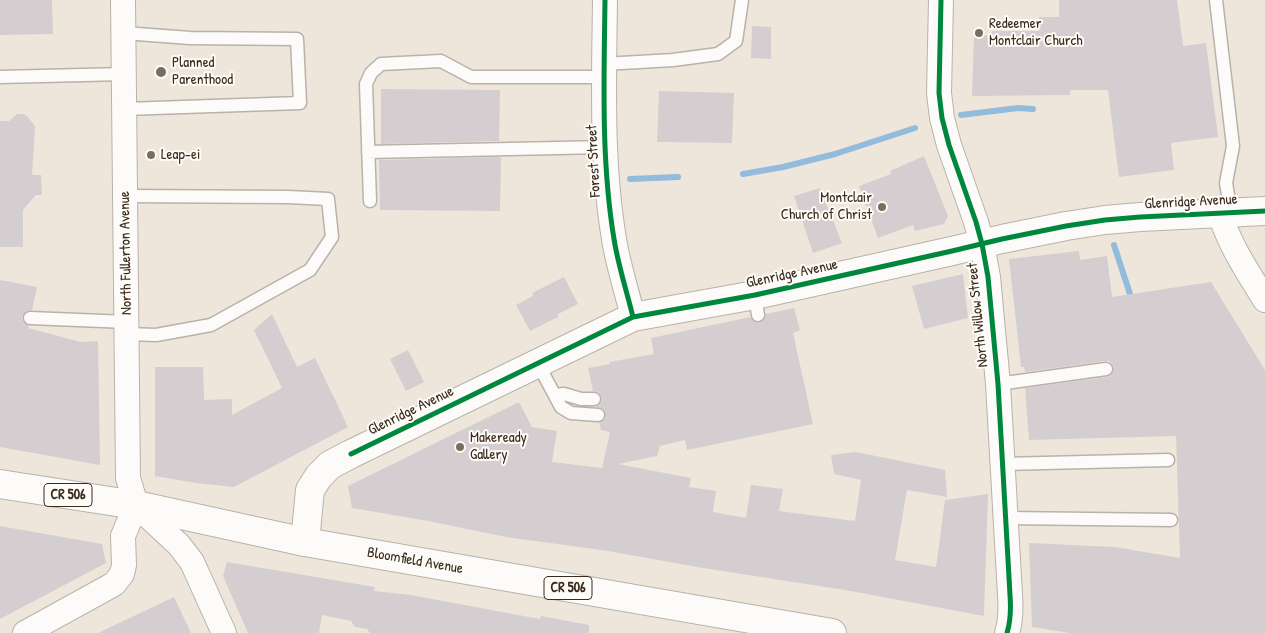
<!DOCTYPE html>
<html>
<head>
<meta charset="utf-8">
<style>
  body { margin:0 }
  canvas { display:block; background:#eee6da }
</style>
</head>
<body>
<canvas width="1265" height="633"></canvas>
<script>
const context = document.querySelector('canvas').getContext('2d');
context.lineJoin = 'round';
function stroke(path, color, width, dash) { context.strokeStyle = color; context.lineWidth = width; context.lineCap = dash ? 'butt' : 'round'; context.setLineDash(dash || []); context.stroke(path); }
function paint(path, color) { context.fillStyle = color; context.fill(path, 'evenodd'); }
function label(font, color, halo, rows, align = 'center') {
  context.font = font + ' "Patrick Hand",sans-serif'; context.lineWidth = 4; context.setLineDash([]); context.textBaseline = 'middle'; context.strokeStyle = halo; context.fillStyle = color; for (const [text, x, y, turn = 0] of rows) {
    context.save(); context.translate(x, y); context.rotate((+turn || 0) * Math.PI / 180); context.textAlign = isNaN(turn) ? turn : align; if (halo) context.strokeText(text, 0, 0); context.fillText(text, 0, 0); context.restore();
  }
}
const stream = new Path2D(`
  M 961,115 L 1018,108 L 1033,109
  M 743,174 L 783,167 L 835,154 L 915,128
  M 630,179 L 678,177
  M 1114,245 L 1130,294`);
const building = new Path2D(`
  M 0,0 L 52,0 L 53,34 L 0,35 Z
  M 1059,0 L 1177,0 L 1183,46 L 1206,43 L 1218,137 L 1171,143 L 1174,170 L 1119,177 L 1108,90 L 1070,90 L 1070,95 L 972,96 L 974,36 L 991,35 L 992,31 L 1039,31 L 1039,17 L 1059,17 Z
  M 752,26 L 771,27 L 771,59 L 751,58 Z
  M 381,89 L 500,90 L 499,141 L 381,144 Z
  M 659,91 L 734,93 L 732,143 L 657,142 Z
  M 17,114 L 24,114 L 28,117 L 35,126 L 32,175 L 41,175 L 42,195 L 36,195 L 23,210 L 23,247 L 0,247 L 0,121 L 9,121 Z
  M 924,156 L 948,216 L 944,224 L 915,231 L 913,225 L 878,238 L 859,186 L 891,174 L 890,171 Z
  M 499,157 L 501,158 L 500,211 L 380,210 L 379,160 Z
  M 820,188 L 842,243 L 813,253 L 794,196 Z
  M 1079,251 L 1080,260 L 1107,256 L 1112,297 L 1211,282 L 1265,370 L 1265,633 L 1070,633 L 1032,627 L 1029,543 L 1115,547 L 1180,558 L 1176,436 L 1029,440 L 1025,388 L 1107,377 L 1111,375 L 1114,368 L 1112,364 L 1109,361 L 1105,361 L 1025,372 L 1024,367 L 1021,367 L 1009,259 Z
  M 963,274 L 968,318 L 924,329 L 912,286 Z
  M 564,277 L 578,304 L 558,314 L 558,317 L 530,331 L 516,305 L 533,296 L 532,293 Z
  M 0,280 L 37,287 L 32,310 L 26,311 L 22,317 L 23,322 L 29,326 L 28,328 L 81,342 L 98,341 L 100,465 L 0,447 Z
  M 794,308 L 800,330 L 793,333 L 813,424 L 687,450 L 685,440 L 660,446 L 657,456 L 618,464 L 691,478 L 689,487 L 716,491 L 713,512 L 746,518 L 751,485 L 783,489 L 779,511 L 855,521 L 861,480 L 834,474 L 831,455 L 856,452 L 945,470 L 947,497 L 907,490 L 895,560 L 936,567 L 945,500 L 988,494 L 984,616 L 845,590 L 703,568 L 608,551 L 506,537 L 428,521 L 352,508 L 348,486 L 519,402 L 532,427 L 557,431 L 552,462 L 602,468 L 610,432 L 601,430 L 599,423 L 605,419 L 605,412 L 602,408 L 596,407 L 601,403 L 602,399 L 598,392 L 593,391 L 588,368 L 610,364 L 609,362 L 654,354 L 651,338 L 750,317 L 755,322 L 760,323 L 765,318 L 766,314 Z
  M 272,314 L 297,367 L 315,358 L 348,427 L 234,487 L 196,483 L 155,476 L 155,367 L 203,367 L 204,400 L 232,399 L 232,415 L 282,388 L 254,330 Z
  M 408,350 L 424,382 L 406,391 L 390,359 Z
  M 0,526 L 102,544 L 106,563 L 0,619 Z
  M 227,562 L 375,587 L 374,591 L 411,595 L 540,619 L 541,616 L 589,625 L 589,633 L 370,633 L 367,629 L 355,627 L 351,621 L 322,615 L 319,633 L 248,633 L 223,576 Z
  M 174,597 L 191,633 L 98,633 Z`);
const service = new Path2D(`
  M 1216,0 L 1233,146 L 1226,183 L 1231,213
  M 124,33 L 190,38 L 297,39 L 300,103 L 125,109
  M 604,64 L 673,60 L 718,54 L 736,41 L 742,0
  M 0,77 L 124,74
  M 368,152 L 605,147
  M 126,196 L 288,197 L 328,199 L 332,237 L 310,270 L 211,325 L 156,335 L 127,334
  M 370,201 L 366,84 L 371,73 L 381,64 L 441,61 L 471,77 L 604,77
  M 755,295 L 758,315
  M 30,318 L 127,322
  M 538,364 L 561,407 L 571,413 L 598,415
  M 998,384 L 1106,369
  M 555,395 L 564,394 L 581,399 L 594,399
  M 1003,464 L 1168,460
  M 1006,518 L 1171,520`);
const minor = new Path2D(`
  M 123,0 L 128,478 L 136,505
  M 605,0 C 604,80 601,161 614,239 C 618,265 627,292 633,317
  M 941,0 L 939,93 L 942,118 L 949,145 L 976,222 L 982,244 L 988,277 L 998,384 L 1010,595 C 1011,608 1011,620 1007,633
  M 1220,213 C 1229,245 1248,272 1265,300
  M 136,505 L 179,545 L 192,562 L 224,633
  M 25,633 L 114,584 L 122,574 L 124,565 L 123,536 L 136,505`);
const tertiary = new Path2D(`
  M 305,542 L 310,490 L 319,476 L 330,465 L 351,454 L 633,317 L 755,295 L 952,251 L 1002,239 L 1066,226 L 1105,220 L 1140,217 L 1265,211`);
const primary = new Path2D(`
  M 0,484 L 136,505 L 305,542 L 832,633`);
const cycleway = new Path2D(`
  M 605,0 C 604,80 601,161 614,239 C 618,265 627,292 633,317
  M 941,0 L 939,93 L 942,118 L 949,145 L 976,222 L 982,244 L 988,277 L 998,384 L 1010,595 C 1011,608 1011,620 1007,633
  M 351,454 L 633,317 L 755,295 L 952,251 L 1002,239 L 1066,226 L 1105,220 L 1140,217 L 1265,211`);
const markers = [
  [979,33,5,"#7a6c60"],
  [161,72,6,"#7a6c60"],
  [151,155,5,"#7a6c60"],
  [882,207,5,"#7a6c60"],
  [460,447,5,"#7a6c60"]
];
const shields = [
  [68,495,48],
  [568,588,48]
];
const shieldNames = [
  ["CR 506",68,495],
  ["CR 506",568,588]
];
const poiNames = [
  ["Redeemer",989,24],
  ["Montclair Church",989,41],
  ["Planned",172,63],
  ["Parenthood",172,80],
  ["Leap-ei",161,155],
  ["Montclair",872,198,"right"],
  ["Church of Christ",872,215,"right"],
  ["Makeready",470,438],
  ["Gallery",470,455]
];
const streetNames = [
  ["Forest Street",594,161,-93],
  ["Glenridge Avenue",1191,202,-3],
  ["North Fullerton Avenue",126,253,-91],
  ["Glenridge Avenue",792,274,-12],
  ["North Willow Street",978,315,-96],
  ["Glenridge Avenue",411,411,-26],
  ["Bloomfield Avenue",415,561,10]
];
stroke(stream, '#92bbdc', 6);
paint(building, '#d4ced1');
stroke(service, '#b9b2aa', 15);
stroke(minor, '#b9b2aa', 26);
stroke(tertiary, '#b9b2aa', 30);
stroke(primary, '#b9b2aa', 30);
stroke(service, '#fcfbf9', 12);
stroke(minor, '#fcfbf9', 24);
stroke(tertiary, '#fcfbf9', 28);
stroke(primary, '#fcfbf9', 28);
stroke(cycleway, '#00873e', 5);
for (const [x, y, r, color] of markers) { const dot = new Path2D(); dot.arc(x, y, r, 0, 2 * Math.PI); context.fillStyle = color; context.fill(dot); stroke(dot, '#fdfcf7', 2); }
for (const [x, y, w] of shields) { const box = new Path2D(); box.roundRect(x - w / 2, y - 11.5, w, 23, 4); context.fillStyle = '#fdfcf7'; context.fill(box); stroke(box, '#3b2a1e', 1); }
label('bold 14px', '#3b2a1e', null, shieldNames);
label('15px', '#3b2a1e', '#fdfcf7', poiNames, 'left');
label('15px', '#3b2a1e', '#fdfcf7', streetNames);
</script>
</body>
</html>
